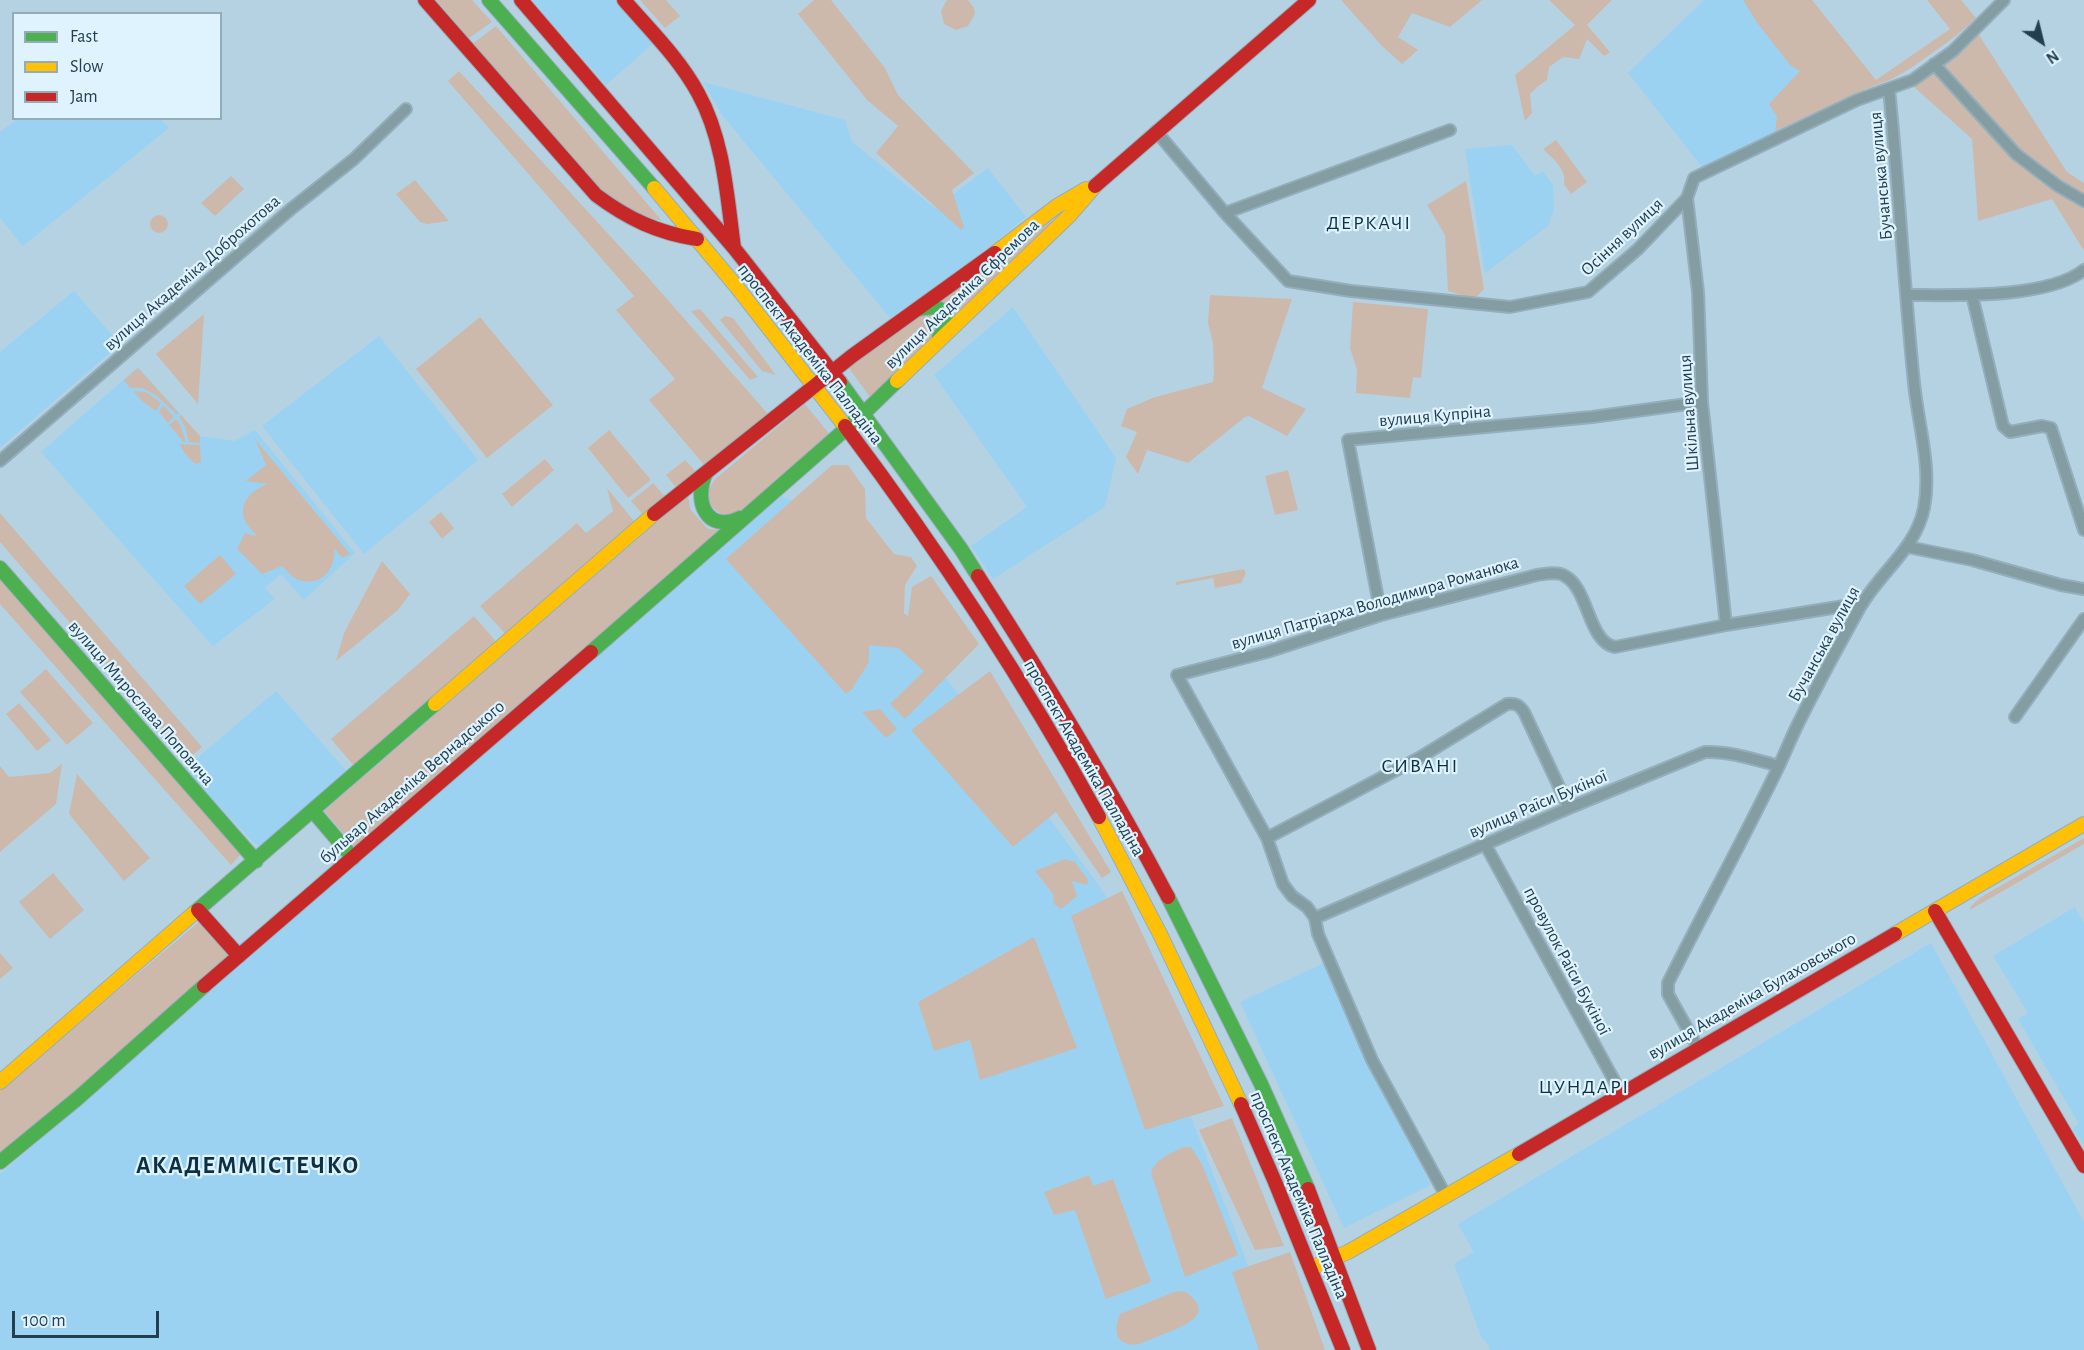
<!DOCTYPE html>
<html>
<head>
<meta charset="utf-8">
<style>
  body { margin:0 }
  #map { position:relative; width:2084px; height:1350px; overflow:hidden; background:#b5d2e3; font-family:"Alegreya Sans",sans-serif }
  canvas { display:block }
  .legend { position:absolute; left:12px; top:12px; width:210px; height:108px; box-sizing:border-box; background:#dff3ff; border:2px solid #94abb8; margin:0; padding:8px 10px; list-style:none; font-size:18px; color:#233e4e }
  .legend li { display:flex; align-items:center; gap:12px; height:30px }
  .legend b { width:30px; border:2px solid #94abb8 }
  .north { position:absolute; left:2012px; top:12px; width:60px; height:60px; -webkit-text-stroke:4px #dff3ff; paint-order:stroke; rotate:145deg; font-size:16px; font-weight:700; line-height:24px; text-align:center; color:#233e4e }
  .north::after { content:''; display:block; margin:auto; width:21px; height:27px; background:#233e4e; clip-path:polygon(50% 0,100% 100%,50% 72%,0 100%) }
  .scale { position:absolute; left:12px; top:1311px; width:147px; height:27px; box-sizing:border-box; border:3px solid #233e4e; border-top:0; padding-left:8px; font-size:18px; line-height:21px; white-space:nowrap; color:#233e4e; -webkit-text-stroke:4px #dff3ff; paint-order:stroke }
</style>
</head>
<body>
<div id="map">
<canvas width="2084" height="1350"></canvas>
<ul class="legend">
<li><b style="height:8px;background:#4caf50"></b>Fast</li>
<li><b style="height:8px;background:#ffc107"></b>Slow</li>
<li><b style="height:8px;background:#c62828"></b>Jam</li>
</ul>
<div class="north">N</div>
<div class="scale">100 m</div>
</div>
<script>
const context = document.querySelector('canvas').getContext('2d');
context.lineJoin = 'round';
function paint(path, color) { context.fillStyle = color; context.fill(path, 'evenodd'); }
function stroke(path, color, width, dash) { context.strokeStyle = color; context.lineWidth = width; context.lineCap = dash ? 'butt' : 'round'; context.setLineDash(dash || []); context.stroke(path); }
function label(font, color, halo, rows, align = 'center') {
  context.font = font + ' "Alegreya Sans",sans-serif'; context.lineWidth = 4.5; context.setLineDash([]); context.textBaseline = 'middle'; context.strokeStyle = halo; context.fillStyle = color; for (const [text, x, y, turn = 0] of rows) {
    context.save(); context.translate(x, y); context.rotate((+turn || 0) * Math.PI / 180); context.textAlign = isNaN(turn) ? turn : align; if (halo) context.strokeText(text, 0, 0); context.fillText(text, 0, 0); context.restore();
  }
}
const built = new Path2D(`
  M 532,0 L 620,0 L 656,41 L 606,85 Z
  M 1704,0 L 1792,0 L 1862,90 L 1702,167 L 1628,73 Z
  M 703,82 L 845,120 L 852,142 L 935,208 L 988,168 L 1026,217 L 976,257 L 890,318 L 722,115 Z
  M 17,119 L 161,119 L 169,128 L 23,246 L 0,218 L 0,132 Z
  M 1512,145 L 1535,176 L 1543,171 L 1553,185 L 1554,209 L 1548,226 L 1485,273 L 1465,149 Z
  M 74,291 L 120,344 L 0,448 L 0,352 Z
  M 1013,307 L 1116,458 L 1105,507 L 993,579 L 971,546 L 1027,507 L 934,375 Z
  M 379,336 L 478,460 L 364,554 L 262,426 Z
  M 138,367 L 200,436 L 234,441 L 255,430 L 355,553 L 304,600 L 281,574 L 265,588 L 275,599 L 213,646 L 41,452 Z
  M 782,496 L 815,511 L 876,587 L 959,695 L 1105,894 L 1244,1254 L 1273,1350 L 0,1350 L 0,1174 Z
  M 276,691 L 350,775 L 267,844 L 260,846 L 253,842 L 184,769 Z
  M 2075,907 L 2084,923 L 2084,1146 L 2073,1128 L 2079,1124 L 2018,1019 L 2028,1013 L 1993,956 Z
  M 1931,943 L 2084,1222 L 2084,1350 L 1490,1350 L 1487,1343 L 1482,1339 L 1454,1264 L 1474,1252 L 1458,1224 Z
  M 1324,963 L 1355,1034 L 1431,1185 L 1344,1228 L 1240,1002 Z`);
const green = new Path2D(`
  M 436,0 L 472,0 L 492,22 L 469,38 Z
  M 640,0 L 666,0 L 680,16 L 665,28 Z
  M 814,0 L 831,0 L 885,68 L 898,95 L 974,173 L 952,190 L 964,227 L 961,230 L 876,153 L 898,126 L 867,100 L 798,14 Z
  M 947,0 L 968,0 L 974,8 L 975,14 L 968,26 L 956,30 L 944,24 L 941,11 Z
  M 1341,0 L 1482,0 L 1450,27 L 1412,13 L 1398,37 L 1418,50 L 1402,64 L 1382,46 Z
  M 1549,0 L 1612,0 L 1587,25 L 1610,52 L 1604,56 L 1587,39 L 1579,59 L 1563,57 L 1549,67 L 1547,80 L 1537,87 L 1530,94 L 1532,113 L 1525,121 L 1515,75 L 1575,25 Z
  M 1743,0 L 1812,0 L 1876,80 L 1950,29 L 1927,0 L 1961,0 L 1976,18 L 1956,36 L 1911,68 L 1892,79 L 1864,90 L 1775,131 L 1777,117 L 1769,104 L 1800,71 L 1791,66 L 1758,24 Z
  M 496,26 L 662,221 C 640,216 619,204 600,191 L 472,44 Z
  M 1979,35 L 2067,172 L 2084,183 L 2084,251 L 2052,199 L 1978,221 L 1972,139 L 1914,87 Z
  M 459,71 L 645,274 L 768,414 L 705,466 L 649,400 L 675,379 L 616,310 L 634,296 L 448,81 Z
  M 1556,140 L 1587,182 L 1571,194 L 1564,184 C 1567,169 1553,159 1543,149 Z
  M 231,176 L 244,189 L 215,216 L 201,203 Z
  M 415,180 L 449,221 L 427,224 L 420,222 L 396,194 Z
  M 1466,181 L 1484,289 L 1474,299 L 1448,291 L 1445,235 L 1427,205 Z
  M150 224a9 9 0 1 1 18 0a9 9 0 1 1-18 0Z
  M 1052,221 L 1048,227 L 952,318 L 938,302 L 1045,222 Z
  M 1210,295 L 1292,299 L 1262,388 L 1306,409 L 1287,436 L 1249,416 L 1245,417 L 1188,463 L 1147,450 L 1138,474 L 1126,457 L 1137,432 L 1121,426 L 1127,409 L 1155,397 L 1213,382 L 1214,371 L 1213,343 L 1208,323 Z
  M 1353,302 L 1428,309 L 1421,378 L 1413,377 L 1410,398 L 1356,393 L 1357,370 L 1350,348 Z
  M 700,309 L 758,377 L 750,380 L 691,311 Z
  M 927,313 C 940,317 940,326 934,337 L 870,397 L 848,367 L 917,316 Z
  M 204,314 L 198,404 L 156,354 Z
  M 725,316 L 733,318 L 776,375 L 762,371 L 720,320 Z
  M 480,317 L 553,405 L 487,458 L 416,369 Z
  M 138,368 L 179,413 L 178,414 L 176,414 L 157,396 L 143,388 L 130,388 L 124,380 Z
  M 133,391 L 146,392 L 161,403 L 156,411 L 142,401 Z
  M 805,404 L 831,436 L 743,512 L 725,516 C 714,510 709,506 706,494 L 715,479 Z
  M 163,405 L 174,417 L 168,423 L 159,412 Z
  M 181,415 L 200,436 L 200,443 L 189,442 L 185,427 L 179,417 Z
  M 176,419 L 180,424 L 186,442 L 181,441 L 182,440 L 169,425 Z
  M 609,430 L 651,480 L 628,498 L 588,448 Z
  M 255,439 L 350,554 L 342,558 L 334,548 C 337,567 322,586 302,581 C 293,579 288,572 282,566 L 262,574 L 237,549 L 245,533 L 257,536 C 254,532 247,526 245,521 C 237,503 253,489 268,484 L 246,481 L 266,465 Z
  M 180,444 L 200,445 L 201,462 L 196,464 C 190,461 182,451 180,444 Z
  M 545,459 L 554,470 L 512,507 L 502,494 Z
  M 685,460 L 697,473 L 678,490 L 666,475 Z
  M 832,465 L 848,465 L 865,489 L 866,518 L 894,554 L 911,557 L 917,566 L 905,585 L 904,613 L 908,616 L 912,587 L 931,576 L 979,644 L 905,719 L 890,704 L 924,671 L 898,648 L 869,645 L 869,662 L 852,689 L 846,694 L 726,559 Z
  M 1288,470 L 1298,510 L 1275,515 L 1265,476 Z
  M 653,483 L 668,500 L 646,518 L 631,501 Z
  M 607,488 L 638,526 L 509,638 L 480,606 L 577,523 L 586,533 L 613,511 Z
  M 688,495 L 690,509 L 708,529 L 725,530 L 357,849 L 324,811 Z
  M 441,512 L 454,528 L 442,539 L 429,522 Z
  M 0,513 L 202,747 L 188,759 L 0,542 Z
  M 220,555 L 236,574 L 200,604 L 184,586 Z
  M 382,561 L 410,594 L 398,610 L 336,661 L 344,633 Z
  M 1244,569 L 1246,573 L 1241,583 L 1215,588 L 1213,578 L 1176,585 L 1176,582 Z
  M 0,580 L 241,854 L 231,865 L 0,604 Z
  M 474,616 L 499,645 L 356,768 L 331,739 Z
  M 46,669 L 93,723 L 67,745 L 20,692 Z
  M 990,671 L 1111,872 L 1102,878 L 1056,812 L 1013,847 L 911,730 Z
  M 19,703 L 51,740 L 37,751 L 6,714 Z
  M 880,709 L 897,729 L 886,738 L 862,712 Z
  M 62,764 L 56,804 L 0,852 L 0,766 L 9,777 L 50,773 Z
  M 77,774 L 150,858 L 124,881 L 69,814 Z
  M 2084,838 L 2084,844 L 1970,910 L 1971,906 L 1981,897 Z
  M 1065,859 L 1075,862 L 1088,880 L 1087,885 L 1072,881 L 1077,896 L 1061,909 L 1054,904 L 1053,894 L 1035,871 Z
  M 53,873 L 84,910 L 50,939 L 19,902 Z
  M 1122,891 L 1224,1106 L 1145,1130 L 1071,916 Z
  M 200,921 L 231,957 L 0,1156 L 0,1090 Z
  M 1034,937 L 1077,1048 L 980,1080 L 970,1040 L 934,1051 L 918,1002 Z
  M 0,953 L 13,968 L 0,979 Z
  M 1232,1118 L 1284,1246 L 1255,1250 L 1199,1130 Z
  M 1183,1147 L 1191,1147 L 1202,1164 L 1238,1255 L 1185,1277 L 1151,1173 C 1156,1158 1170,1154 1183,1147 Z
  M 1089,1175 L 1093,1186 L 1113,1179 L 1151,1282 L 1106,1299 L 1075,1210 L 1054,1215 L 1044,1192 Z
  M 1290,1252 L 1325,1350 L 1259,1350 L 1232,1272 Z
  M 1184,1291 C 1221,1315 1179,1328 1159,1336 C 1150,1339 1137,1347 1128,1344 C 1112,1340 1116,1324 1120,1314 L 1174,1292 Z`);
const street = new Path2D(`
  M 1934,64 L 2016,154 L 2058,186 L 2084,201
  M 1156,131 L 1225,213 L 1288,281 L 1351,291 L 1510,307 L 1588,292 L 1638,249 L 1687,198 L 1694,178 L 1857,100 L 1913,80 L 1953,51 L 2004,0
  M 1687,198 L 1698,292 L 1702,402 L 1726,625
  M 1225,213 L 1450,130
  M 1907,295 C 1954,295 2047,299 2084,270
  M 1972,295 L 2003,426 L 2010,432 L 2042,426 L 2051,428 L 2084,530
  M 0,461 L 291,209 L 354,159 L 406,109
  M 1908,547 L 1972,560 L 2061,585 L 2084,589
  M 1381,615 L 1348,440 L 1592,417 L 1702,402
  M 2015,717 L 2084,619
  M 1267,838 L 1419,758 L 1507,704 C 1516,703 1519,705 1524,712 L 1569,808
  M 1485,844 L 1621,1093
  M 1315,918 L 1569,808 L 1705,752 C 1730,751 1755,760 1779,766
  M 1698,1048 L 1668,994 L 1668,983 C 1704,911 1743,840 1778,768 C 1785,753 1791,738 1798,724 C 1817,685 1838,647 1859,609 C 1879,573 1916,549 1924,508 C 1932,467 1918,424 1914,383 C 1904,285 1899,187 1889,89
  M 1446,1196 L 1372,1060 L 1318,934 L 1315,918 L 1307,907 L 1292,896 L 1283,884 L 1267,838 L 1177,675 L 1267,652 L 1381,615 L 1537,575 C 1545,574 1558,571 1565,576 C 1589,589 1588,642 1615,647 L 1726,625 L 1863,603`);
const fast = new Path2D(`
  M 489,0 L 654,188
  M 918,309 C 935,306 946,305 947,326 L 939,337
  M 840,382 L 961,549 L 978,576
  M 706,473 C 693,500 706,534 740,518
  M 0,568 L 256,861
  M 591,652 L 864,413 L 897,381
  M 313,811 L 353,858
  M 1168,897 L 1261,1084 L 1308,1189
  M 194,913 L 435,704
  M 0,1162 L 78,1098 L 204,986`);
const slow = new Path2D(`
  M 654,188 L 736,286 L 845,426
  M 995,253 L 1057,206 L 1086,189
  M 897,381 L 1069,216 L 1095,186
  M 435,704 L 654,514
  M 1099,817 L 1160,934 L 1241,1104
  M 1895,934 L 2084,824
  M 0,1082 L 194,913
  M 1311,1268 L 1348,1252 L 1519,1154`);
const jam = new Path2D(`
  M 425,0 L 596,195 C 628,219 658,233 697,239
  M 521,0 L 734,248 L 840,382
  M 624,0 C 650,30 679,58 698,93 C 724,140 727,196 734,248
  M 1095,186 L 1309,0
  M 845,426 C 939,551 1024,681 1099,817
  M 654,514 L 852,356 L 995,253
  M 978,576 C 1046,681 1110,787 1168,897
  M 198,910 L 239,956
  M 1935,911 L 2084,1166
  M 204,986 L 591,652
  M 1241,1104 L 1275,1182 L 1343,1350
  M 1519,1154 L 1895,934
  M 1308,1189 L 1369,1350`);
const streetNames = [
  ["Бучанська вулиця",1881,176,-95],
  ["Осіння вулиця",1622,237,-43],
  ["вулиця Академіка Доброхотова",192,273,-41],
  ["вулиця Академіка Єфремова",962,294,-44],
  ["проспект Академіка Палладіна",810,354,52],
  ["Шкільна вулиця",1689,413,-94],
  ["вулиця Купріна",1435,416,-5],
  ["вулиця Патріарха Володимира Романюка",1375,603,-16],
  ["Бучанська вулиця",1824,644,-61],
  ["вулиця Мирослава Поповича",141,703,49],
  ["проспект Академіка Палладіна",1084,758,60],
  ["бульвар Академіка Вернадського",412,782,-41],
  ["вулиця Раїси Букіної",1538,804,-23],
  ["провулок Раїси Букіної",1567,961,62],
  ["вулиця Академіка Булаховського",1752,996,-30],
  ["проспект Академіка Палладіна",1299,1195,67]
];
const neighbourhoodNames = [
  ["ДЕРКАЧІ",1369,223],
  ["СИВАНІ",1420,766],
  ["ЦУНДАРІ",1584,1087]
];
const districtNames = [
  ["АКАДЕММІСТЕЧКО",248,1166]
];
paint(built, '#9bd2f2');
paint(green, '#cdb9ab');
stroke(street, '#95aebc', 14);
stroke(fast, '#95aebc', 16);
stroke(slow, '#95aebc', 16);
stroke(jam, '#95aebc', 16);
stroke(street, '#839da2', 10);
stroke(fast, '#4caf50', 14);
stroke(slow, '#ffc107', 14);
stroke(jam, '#c62828', 14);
label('18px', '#233e4e', '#dff3ff', streetNames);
context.letterSpacing = '1.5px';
label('20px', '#0d3143', '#dff3ff', neighbourhoodNames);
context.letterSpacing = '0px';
context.letterSpacing = '1.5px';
label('bold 24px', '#0d3143', '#dff3ff', districtNames);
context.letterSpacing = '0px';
</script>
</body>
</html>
